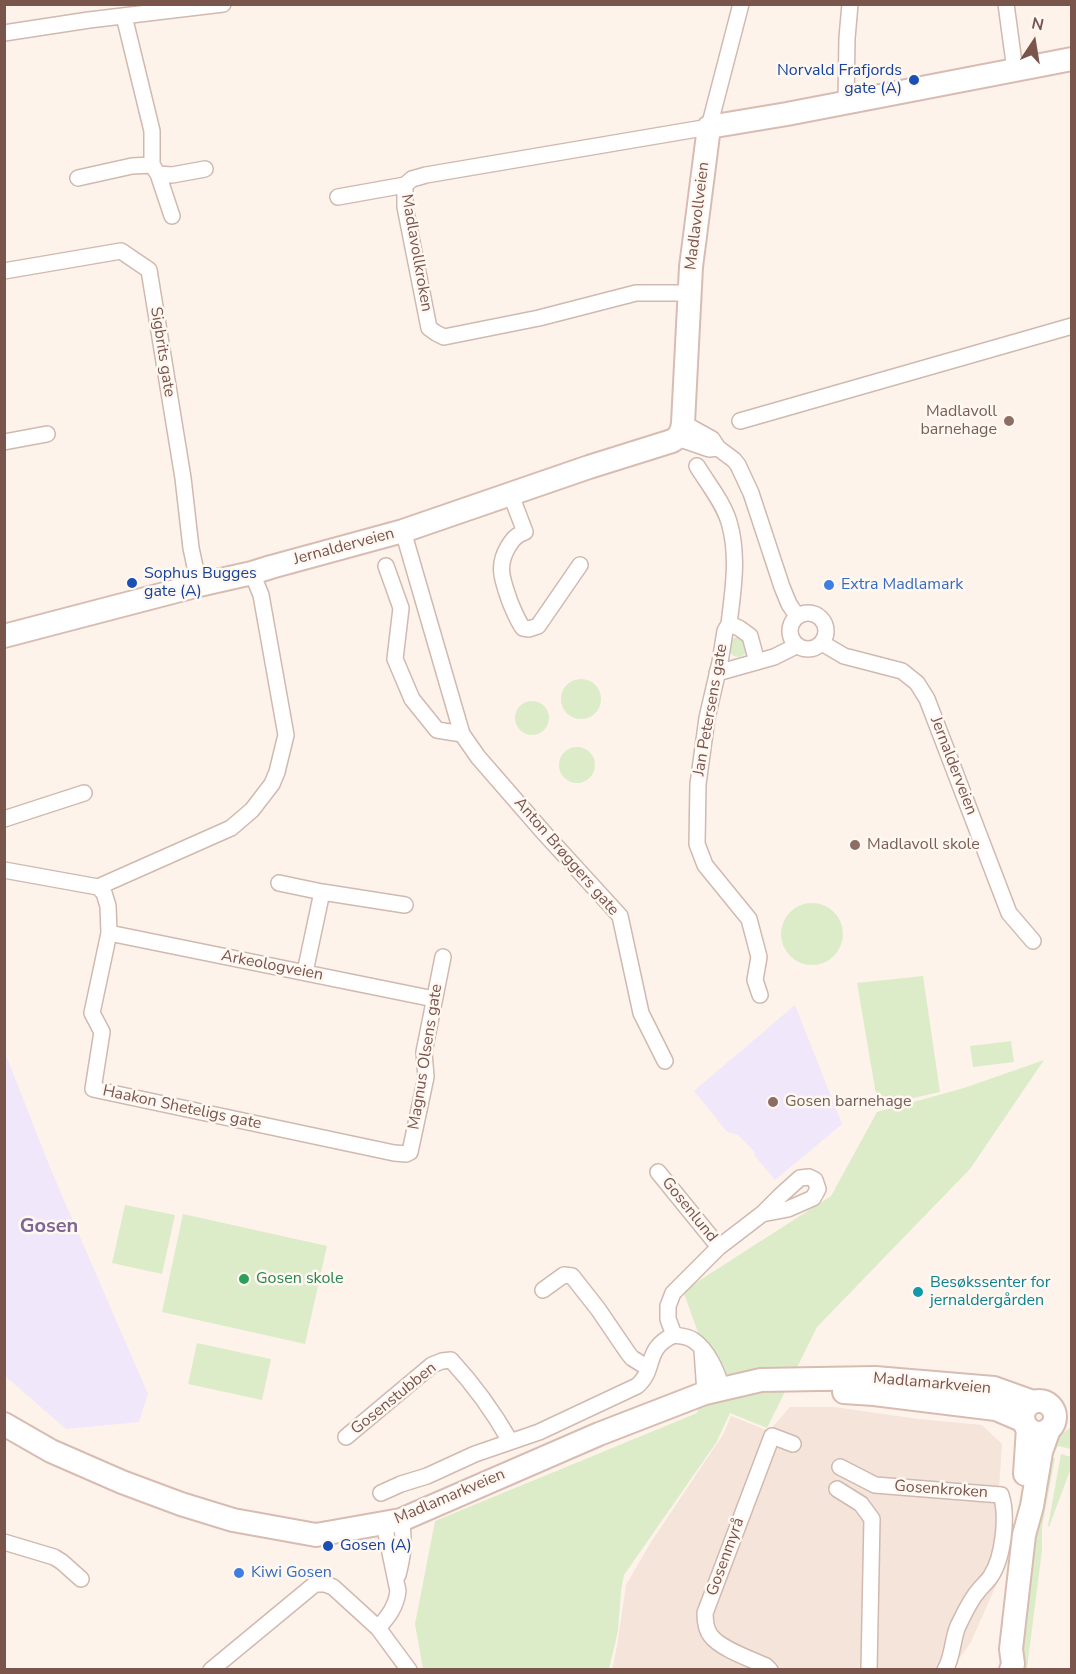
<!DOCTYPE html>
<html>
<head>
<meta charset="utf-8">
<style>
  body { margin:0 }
  #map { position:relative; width:1076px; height:1674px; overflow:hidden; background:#fdf3eb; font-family:"Nunito Sans",sans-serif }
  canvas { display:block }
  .frame { position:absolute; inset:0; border:6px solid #7a554c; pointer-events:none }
  .north { position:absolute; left:1004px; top:12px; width:60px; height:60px; -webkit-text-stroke:4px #fff8f2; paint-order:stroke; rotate:12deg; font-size:16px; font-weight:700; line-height:24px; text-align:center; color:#7a554c }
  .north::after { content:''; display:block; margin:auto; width:21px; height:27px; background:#7a554c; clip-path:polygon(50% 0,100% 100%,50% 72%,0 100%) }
</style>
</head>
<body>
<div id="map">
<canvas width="1076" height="1674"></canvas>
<div class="frame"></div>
<div class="north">N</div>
</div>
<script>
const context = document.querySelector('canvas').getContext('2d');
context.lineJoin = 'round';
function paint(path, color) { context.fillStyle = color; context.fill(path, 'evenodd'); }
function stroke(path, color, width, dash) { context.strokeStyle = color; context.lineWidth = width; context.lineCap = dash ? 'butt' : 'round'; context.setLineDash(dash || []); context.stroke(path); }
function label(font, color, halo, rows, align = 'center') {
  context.font = font + ' "Nunito Sans",sans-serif'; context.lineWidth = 5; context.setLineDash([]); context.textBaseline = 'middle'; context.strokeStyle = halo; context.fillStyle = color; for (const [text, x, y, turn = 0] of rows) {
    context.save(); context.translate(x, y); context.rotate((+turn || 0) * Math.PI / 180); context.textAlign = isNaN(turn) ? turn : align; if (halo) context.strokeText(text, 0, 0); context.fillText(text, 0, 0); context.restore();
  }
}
const residential = new Path2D(`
  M 790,1407 L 834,1407 L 918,1419 L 982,1425 L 1002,1444 L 999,1490 L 1007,1520 L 1001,1574 L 971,1642 L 952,1669 L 612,1670 L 617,1646 L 626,1585 L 651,1542 L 724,1433 L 731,1416 L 769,1431 Z`);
const education = new Path2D(`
  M 795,1005 L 842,1124 L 775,1180 L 755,1156 L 754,1151 L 738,1135 L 727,1132 L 694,1091 Z
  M 4,1050 L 51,1170 L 148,1394 L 139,1422 L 66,1429 L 5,1376 Z`);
const green = new Path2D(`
  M728 647a10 10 0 1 1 20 0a10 10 0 1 1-20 0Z
  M561 699a20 20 0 1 1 40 0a20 20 0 1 1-40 0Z
  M515 718a17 17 0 1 1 34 0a17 17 0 1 1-34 0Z
  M559 765a18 18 0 1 1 36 0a18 18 0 1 1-36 0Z
  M781 934a31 31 0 1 1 62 0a31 31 0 1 1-62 0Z
  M 923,976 L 940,1092 L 878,1106 L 857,983 Z
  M 1011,1041 L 1014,1062 L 973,1067 L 970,1046 Z
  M 1044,1060 L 970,1169 L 817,1327 L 767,1428 L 730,1413 L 716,1443 L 624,1575 L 621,1591 L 618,1631 L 609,1669 L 423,1669 L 415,1624 L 435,1521 L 697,1413 L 711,1368 L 683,1291 L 831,1196 L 877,1112 L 964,1088 Z
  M 125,1205 L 175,1215 L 162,1274 L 112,1263 Z
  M 183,1214 L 327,1246 L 305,1344 L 162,1312 Z
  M 197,1343 L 271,1359 L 262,1400 L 188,1384 Z
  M 1071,1427 L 1071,1449 L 1058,1446 L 1055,1451 L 1050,1450 L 1060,1435 Z
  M 1061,1454 L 1071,1457 L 1071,1468 L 1049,1527 L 1048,1526 Z
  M 1047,1457 L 1055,1458 L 1042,1527 L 1042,1550 L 1027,1669 L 1017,1670 L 1038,1503 Z`);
const street = new Path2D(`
  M 1006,4 L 1015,70
  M 124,16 L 152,131 L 152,165 L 158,174 L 172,216
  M 4,33 L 89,20 L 223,4
  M 846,102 L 847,38 L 850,4
  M 158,174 L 172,175 L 205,169
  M 78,178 L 132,166 L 152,165
  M 338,197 L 405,185
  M 4,271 L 121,251 L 149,270 L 183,478 L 191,548 L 199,585
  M 689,293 L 636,293 L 539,318 L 444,337 L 436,333 L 429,328 L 405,207 L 405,185 L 412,179 L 426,175 L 709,127 L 741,4
  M 740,421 L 1072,326
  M 683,423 L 712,439 L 718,448 L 734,460 L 738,465 L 751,493 L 782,587 L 789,604 L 797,616
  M 677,438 L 709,449 L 718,448
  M 4,442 L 47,434
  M 697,466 C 708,484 723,502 729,522 C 739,555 733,591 729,624 L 725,631 L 720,662 L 707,718 L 698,784 L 697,844 L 705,865 L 749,919 L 759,957 L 755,980 L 760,995
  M 511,495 L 525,532 C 516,535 513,539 508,547 C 496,567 503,581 510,602 C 514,611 517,620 523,628 L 529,629 L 538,626 L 580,565
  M 403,531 L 462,734 L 478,757 L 545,834 L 620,916 L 641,1013 L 665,1061
  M 386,566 L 401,608 L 395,659 L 412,699 L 437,730 L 462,734
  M790 631a18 18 0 1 1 36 0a18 18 0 1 1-36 0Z
  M 729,624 L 739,628 L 750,636 L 757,662
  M 822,643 L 844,656 L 902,671 L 917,683 L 927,699 L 1009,913 L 1033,941
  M 717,673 L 774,657 L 796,646
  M 4,819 L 84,793
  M 4,870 L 98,887 L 231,828 L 252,810 L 272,784 L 277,772 L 286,735 L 261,595 L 252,573
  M 279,883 L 322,892 L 405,905
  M 98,887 L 104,893 L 108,906 L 109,933 L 92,1013 L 102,1032 L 93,1089 L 394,1153 L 406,1154 L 410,1152 L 426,1077 L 424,1052 L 443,957
  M 109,933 L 434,999
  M 305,972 L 322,892
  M 658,1172 L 719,1247
  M 543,1290 L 561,1277 L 564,1275 L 572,1276 L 598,1309 L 628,1353 L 632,1358 L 648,1368
  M 702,1350 L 705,1393
  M 722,1390 C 718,1373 708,1350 693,1340 C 687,1336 680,1336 674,1335 L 668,1319 L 668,1306 L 673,1293 L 719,1247 L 762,1214 L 780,1196 L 800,1178 L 809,1177 L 815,1180 L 818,1189 L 813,1198 L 788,1209 L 762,1214
  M 346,1437 L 432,1365 L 442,1361 L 451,1360 C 474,1385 493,1411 510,1441
  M 840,1467 L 875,1485 L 1001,1495 C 1008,1516 1003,1558 991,1576 C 988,1581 983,1585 979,1590 C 970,1600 964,1614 958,1626 C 952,1640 953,1657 945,1670
  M 837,1489 L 861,1504 L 872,1519 L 869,1670
  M 381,1493 L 401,1484 L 427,1476 L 475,1454 L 539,1432 L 637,1386 C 657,1369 643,1349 674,1335
  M 384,1524 L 398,1591 C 396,1607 388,1617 378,1628 L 409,1670
  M 4,1542 L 54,1557 L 62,1562 L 81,1579
  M 398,1575 C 403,1555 405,1540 401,1520
  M 211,1670 L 315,1584 L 325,1584 L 333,1587 L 378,1628
  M 770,1670 L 766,1666 C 751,1659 721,1649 711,1636 C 706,1630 705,1621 705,1613 L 772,1436 L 793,1444`);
const secondary = new Path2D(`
  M 4,636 L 199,585 L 252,573 L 271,567 L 403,531 L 589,467 L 672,441 C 680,437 682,431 683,423 L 691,267 L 709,127 L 787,114 L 1072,59
  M 844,1392 L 874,1394 L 996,1409 L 1024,1421
  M1023 1417a16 16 0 1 1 32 0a16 16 0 1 1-32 0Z
  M 4,1424 L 51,1451 L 122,1482 L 181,1504 L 233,1520 L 316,1535 L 401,1520 L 599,1434 L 705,1393 L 761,1380 L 875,1378 L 994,1388 L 1033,1402
  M 1025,1474 L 1028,1428
  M 1011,1670 L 1013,1664 L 1011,1649 L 1024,1535 L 1032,1506 L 1041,1452 L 1049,1429`);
const markers = [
  [914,80,6,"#1a4fb4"],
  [1009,421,6,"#8d6e63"],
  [132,583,6,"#1a4fb4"],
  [829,585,6,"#3f7fe0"],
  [855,845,6,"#8d6e63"],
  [773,1102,6,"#8d6e63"],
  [244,1279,6,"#2e9e5b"],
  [918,1292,6,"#0f9aa8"],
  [328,1546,6,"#1a4fb4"],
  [239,1573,6,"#3f7fe0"]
];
const transitNames = [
  ["Norvald Frafjords",902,71,"right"],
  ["gate (A)",902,89,"right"],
  ["Sophus Bugges",144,574],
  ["gate (A)",144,592],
  ["Gosen (A)",340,1546]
];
const streetNames = [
  ["Madlavollveien",698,216,-83],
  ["Madlavollkroken",416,253,80],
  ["Sigbrits gate",162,352,81],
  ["Jernalderveien",344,547,-15],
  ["Jan Petersens gate",711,710,-80],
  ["Jernalderveien",953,766,69],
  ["Anton Brøggers gate",566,857,49],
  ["Arkeologveien",272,966,11],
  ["Magnus Olsens gate",426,1057,-81],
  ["Haakon Sheteligs gate",182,1108,12],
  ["Gosenlund",689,1210,51],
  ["Madlamarkveien",932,1384,5],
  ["Gosenstubben",394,1399,-39],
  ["Gosenkroken",941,1490,4],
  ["Madlamarkveien",450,1497,-23],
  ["Gosenmyrå",726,1557,-70]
];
const educationNames = [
  ["Madlavoll",997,412,"right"],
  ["barnehage",997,430,"right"],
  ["Madlavoll skole",867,845],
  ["Gosen barnehage",785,1102]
];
const shopNames = [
  ["Extra Madlamark",841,585],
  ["Kiwi Gosen",251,1573]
];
const leisureNames = [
  ["Gosen skole",256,1279]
];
const cultureNames = [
  ["Besøkssenter for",930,1283],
  ["jernaldergården",930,1301]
];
const quarterNames = [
  ["Gosen",49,1227]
];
paint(residential, '#f5e4d9');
paint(education, '#f0e7fa');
paint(green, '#dcecc8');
stroke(street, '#d1b9af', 18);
stroke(secondary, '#d8bcb2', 26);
stroke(street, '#fff', 15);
stroke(secondary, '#fff', 22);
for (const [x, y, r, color] of markers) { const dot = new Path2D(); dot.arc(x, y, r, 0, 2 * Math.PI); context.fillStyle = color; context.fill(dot); stroke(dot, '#fff8f2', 2); }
label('16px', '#164399', '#fff8f2', transitNames, 'left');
label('16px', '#7a554c', '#fff8f2', streetNames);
label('16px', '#785e54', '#fff8f2', educationNames, 'left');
label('16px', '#366cbe', '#fff8f2', shopNames, 'left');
label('16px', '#27864d', '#fff8f2', leisureNames, 'left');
label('16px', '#0d838f', '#fff8f2', cultureNames, 'left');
label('bold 20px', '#7d6595', '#fff8f2', quarterNames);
</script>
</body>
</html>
